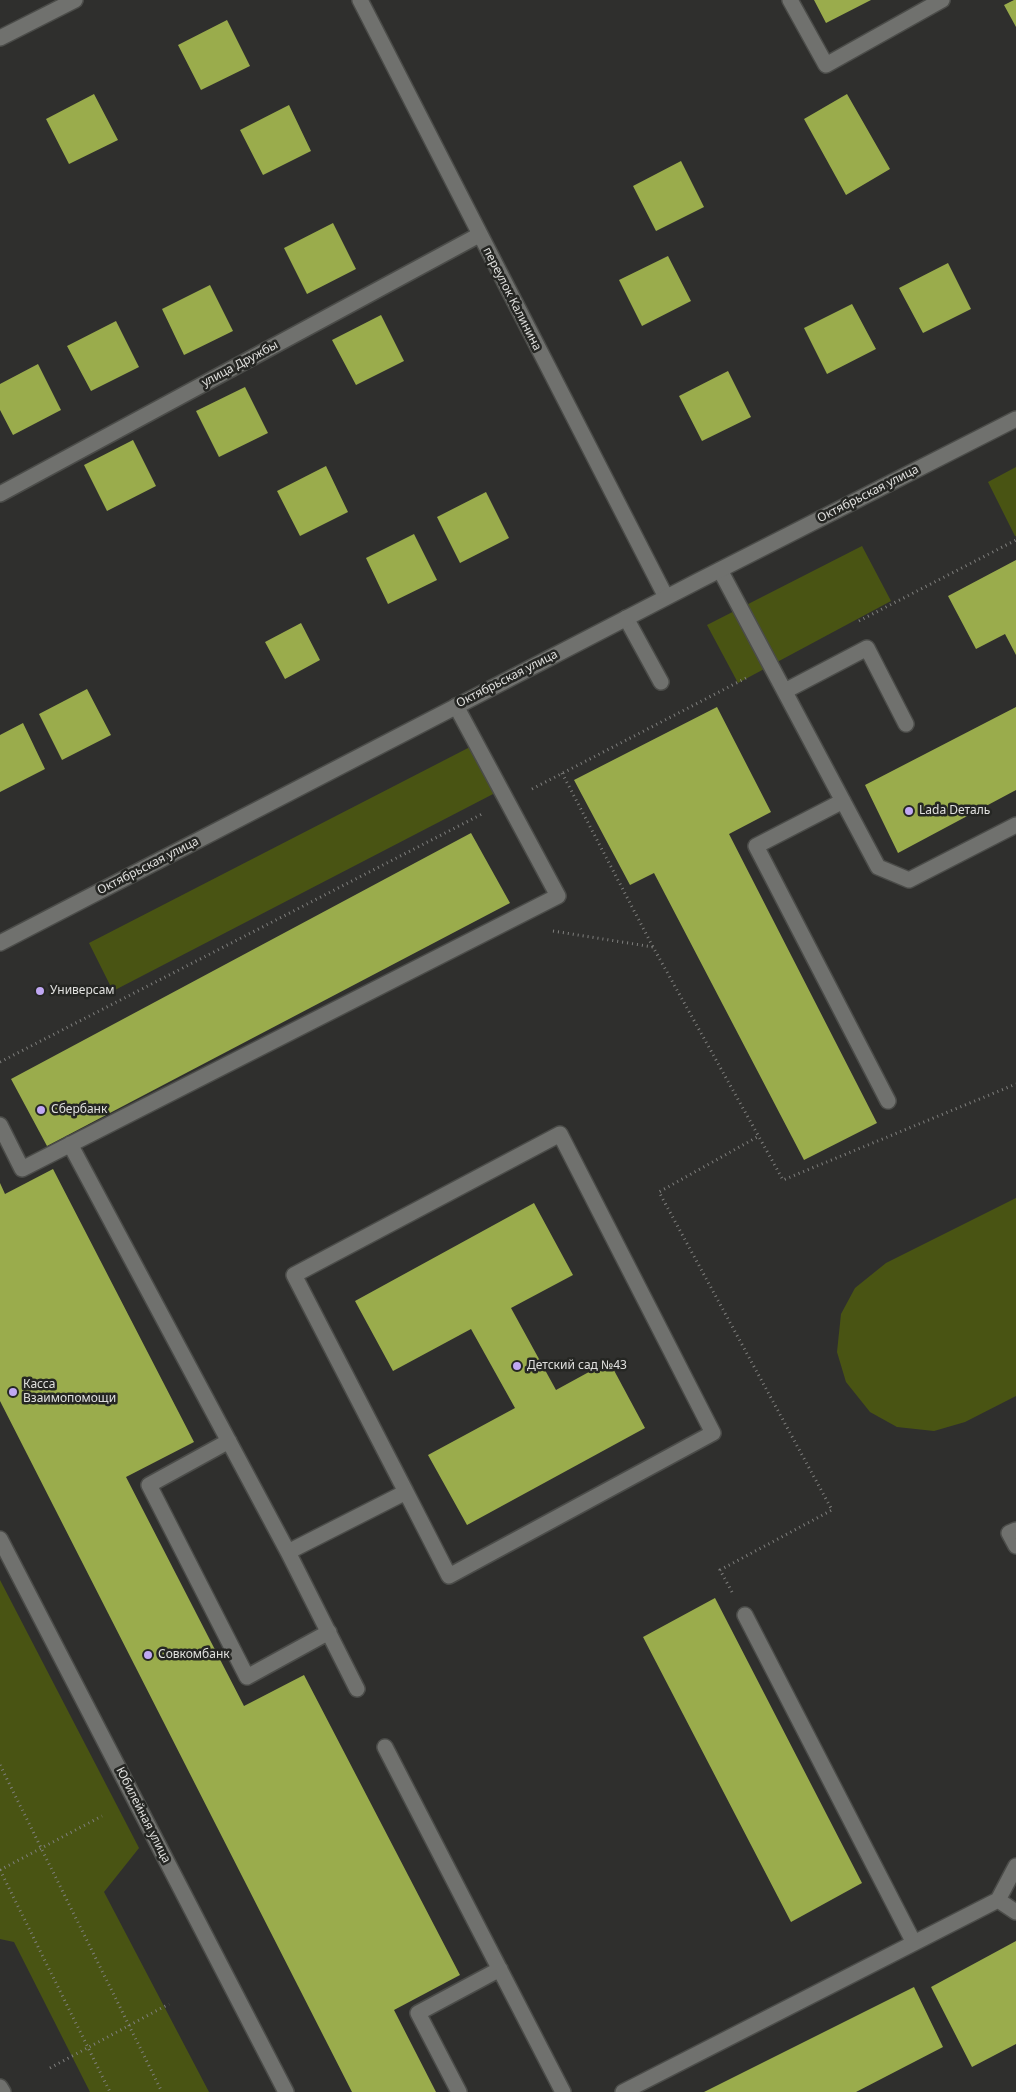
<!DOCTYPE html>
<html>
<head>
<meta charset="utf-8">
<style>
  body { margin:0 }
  canvas { display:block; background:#2f2f2d }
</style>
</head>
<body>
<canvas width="1016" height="2092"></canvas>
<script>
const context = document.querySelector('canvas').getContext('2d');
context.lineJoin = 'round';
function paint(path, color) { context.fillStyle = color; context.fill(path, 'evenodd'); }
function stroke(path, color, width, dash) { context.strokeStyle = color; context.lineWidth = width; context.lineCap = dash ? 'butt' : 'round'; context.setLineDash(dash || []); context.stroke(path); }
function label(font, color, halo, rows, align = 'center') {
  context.font = font + ' "Noto Sans",sans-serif'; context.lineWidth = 5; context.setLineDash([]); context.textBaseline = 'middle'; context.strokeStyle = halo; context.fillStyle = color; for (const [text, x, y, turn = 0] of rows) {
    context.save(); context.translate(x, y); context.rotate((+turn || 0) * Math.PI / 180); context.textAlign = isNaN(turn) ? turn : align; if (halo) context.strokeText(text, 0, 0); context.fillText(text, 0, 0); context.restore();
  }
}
const green = new Path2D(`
  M 1016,467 L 1016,536 L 1015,536 L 988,482 Z
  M 862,546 L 891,601 L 738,683 L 707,625 Z
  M 470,747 L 495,793 L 113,991 L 89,943 Z
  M 1016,1198 L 1016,1396 L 965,1422 L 934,1431 L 897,1427 L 870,1412 L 846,1382 L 837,1352 L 841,1314 L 855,1288 L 886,1263 Z
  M 0,1580 L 139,1848 L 104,1892 L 209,2092 L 90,2092 L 14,1942 L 0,1939 Z`);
const building = new Path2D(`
  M 814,0 L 871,0 L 826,23 Z
  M 1014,0 L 1016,0 L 1016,27 L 1004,5 Z
  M 227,20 L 250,66 L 201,90 L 178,45 Z
  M 94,94 L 118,140 L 69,164 L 46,119 Z
  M 847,94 L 890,169 L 846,195 L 804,119 Z
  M 289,105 L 311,151 L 263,175 L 240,130 Z
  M 681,161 L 704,207 L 656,231 L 633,186 Z
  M 333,223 L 356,269 L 307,294 L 284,248 Z
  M 668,256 L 691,301 L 642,326 L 619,280 Z
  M 948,263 L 971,309 L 923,333 L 899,288 Z
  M 210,285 L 233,331 L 184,355 L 162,309 Z
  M 852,304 L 876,349 L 827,374 L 804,328 Z
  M 381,315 L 404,361 L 356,385 L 332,340 Z
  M 116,321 L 139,367 L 91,391 L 67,346 Z
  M 38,364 L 61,410 L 13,435 L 0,410 L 0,384 Z
  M 728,371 L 751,417 L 702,441 L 679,396 Z
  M 245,387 L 268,433 L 219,457 L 196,411 Z
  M 133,440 L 156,486 L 107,511 L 84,465 Z
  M 326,466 L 348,512 L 300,536 L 277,491 Z
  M 486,492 L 509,538 L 460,563 L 437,517 Z
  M 414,534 L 437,580 L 388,604 L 366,558 Z
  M 1016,560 L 1016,655 L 1005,634 L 976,649 L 948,596 Z
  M 301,623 L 320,660 L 285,679 L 265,642 Z
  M 87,689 L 111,735 L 62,760 L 39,714 Z
  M 717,707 L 771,812 L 729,834 L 877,1123 L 804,1160 L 654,873 L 630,885 L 574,780 Z
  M 1016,707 L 1016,790 L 898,853 L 865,785 Z
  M 23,723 L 45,769 L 0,792 L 0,735 Z
  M 471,833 L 510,903 L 47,1146 L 11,1079 Z
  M 53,1169 L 194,1442 L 126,1477 L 244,1706 L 304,1675 L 460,1975 L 394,2010 L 436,2092 L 352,2092 L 0,1401 L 0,1183 L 5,1194 Z
  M 534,1203 L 573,1275 L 511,1308 L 556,1390 L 609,1361 L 645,1428 L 467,1525 L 428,1455 L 515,1408 L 471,1329 L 393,1371 L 355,1301 Z
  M 715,1598 L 862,1883 L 791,1922 L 643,1637 Z
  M 1016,1941 L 1016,2044 L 972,2067 L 931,1987 Z
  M 914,1987 L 943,2047 L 856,2092 L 704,2092 Z`);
const path = new Path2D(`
  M 859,621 L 1016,540
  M 562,773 L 653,947 L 783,1180 L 1016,1084
  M 532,789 L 746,678
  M 553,931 L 653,947
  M 0,1062 L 484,813
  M 732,1592 L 720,1570 L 832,1510 L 659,1192 L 759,1136
  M 0,1765 L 162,2092
  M 0,1870 L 110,2092
  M 0,1870 L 102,1816
  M 50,2068 L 169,2004`);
const lane = new Path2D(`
  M 720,570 L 878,867 L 909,880 L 1016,825
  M 626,618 L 661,682
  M 785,691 L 867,648 L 906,724
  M 843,801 L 756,846 L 888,1101
  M 0,1125 L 22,1169 L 558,896 L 456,706
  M 70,1144 L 288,1552 L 357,1689
  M 229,1441 L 149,1485 L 247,1677 L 329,1632
  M 1016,1530 L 1009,1533 L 1016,1546
  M 288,1552 L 406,1492 L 294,1275 L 560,1134 L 713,1433 L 449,1576 L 406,1492
  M 745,1615 L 914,1943
  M 385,1747 L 563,2092
  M 998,1900 L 1016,1866
  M 459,2092 L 418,2013 L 500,1969
  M 623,2092 L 998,1900 L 1016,1912`);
const street = new Path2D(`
  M 360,0 L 666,597
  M 790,0 L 826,65 L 942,0
  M 0,38 L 75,0
  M 0,494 L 479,235
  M 0,1539 L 286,2092
  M 0,2087 L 3,2092`);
const secondary = new Path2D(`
  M 0,943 L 698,581 L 1016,419`);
const markers = [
  [909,811,5,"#c0a8f3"],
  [40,991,5,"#c0a8f3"],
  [41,1110,5,"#c0a8f3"],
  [517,1366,5,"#c0a8f3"],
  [13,1392,5,"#c0a8f3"],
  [148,1655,5,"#c0a8f3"]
];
const streetNames = [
  ["переулок Калинина",512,299,63],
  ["улица Дружбы",240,364,-28],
  ["Октябрьская улица",868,494,-27],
  ["Октябрьская улица",507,679,-27],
  ["Октябрьская улица",148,866,-27],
  ["Юбилейная улица",143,1815,63]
];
const poiNames = [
  ["Lada Dеталь",919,811],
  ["Универсам",50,991],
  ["Сбербанк",51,1110],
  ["Детский сад №43",527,1366],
  ["Касса",23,1385],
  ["Взаимопомощи",23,1399],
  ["Совкомбанк",158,1655]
];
paint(green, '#495413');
paint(building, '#9aac4c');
stroke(lane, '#4b4c49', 18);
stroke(street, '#4b4c49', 18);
stroke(secondary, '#4b4c49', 18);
stroke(path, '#7f7f7d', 3, [1, 4]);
stroke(lane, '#70716e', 15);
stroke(street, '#70716e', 15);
stroke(secondary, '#70716e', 15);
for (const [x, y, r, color] of markers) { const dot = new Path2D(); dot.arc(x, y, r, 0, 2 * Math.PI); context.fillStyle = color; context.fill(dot); stroke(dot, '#252623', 2); }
label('12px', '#e0e0de', '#252623', streetNames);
label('12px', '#e0e0de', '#252623', poiNames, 'left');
</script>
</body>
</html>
